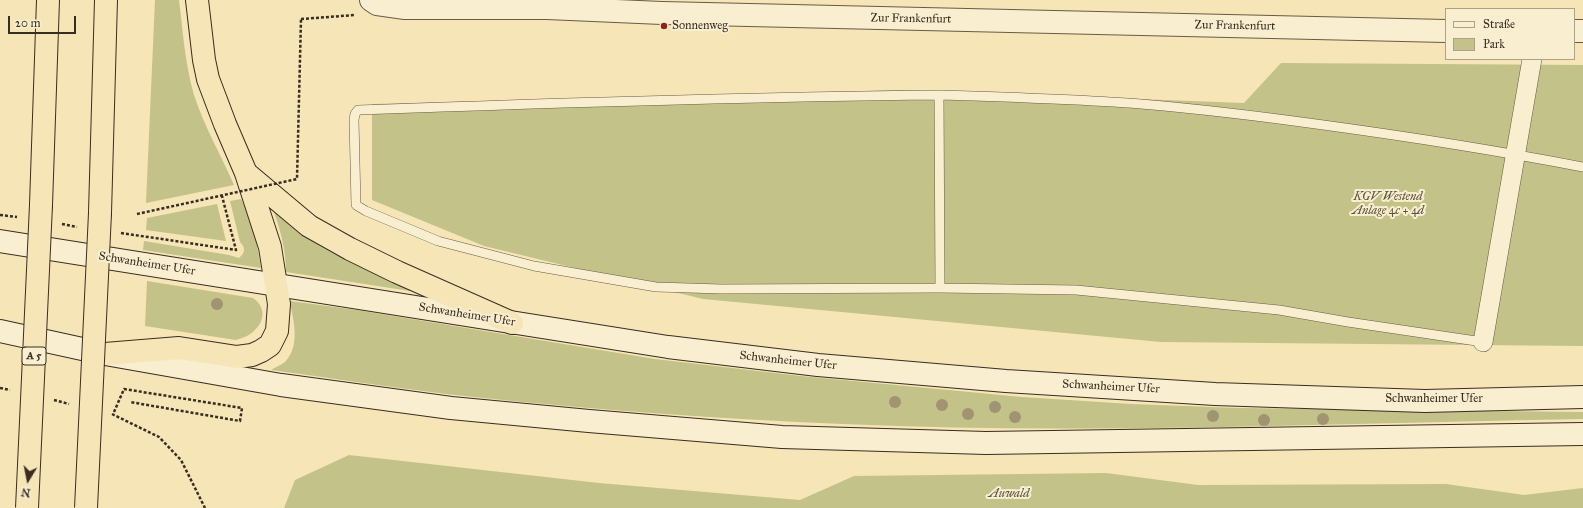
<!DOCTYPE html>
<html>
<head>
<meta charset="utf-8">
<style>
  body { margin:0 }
  #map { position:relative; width:1583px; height:508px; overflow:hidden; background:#f6e5b6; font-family:"IM FELL Great Primer",serif }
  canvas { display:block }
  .legend { position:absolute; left:1445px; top:8px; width:130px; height:52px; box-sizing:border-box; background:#f9eed0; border:1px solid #aca18a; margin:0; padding:5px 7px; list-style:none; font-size:12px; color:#392d21 }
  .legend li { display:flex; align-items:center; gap:8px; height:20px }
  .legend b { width:20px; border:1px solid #aca18a }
  .north { position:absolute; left:8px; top:460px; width:40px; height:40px; -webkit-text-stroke:3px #f9eed0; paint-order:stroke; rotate:190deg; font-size:11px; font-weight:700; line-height:16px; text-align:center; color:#392d21 }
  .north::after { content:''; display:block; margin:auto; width:14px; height:18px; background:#392d21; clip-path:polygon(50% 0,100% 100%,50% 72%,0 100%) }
  .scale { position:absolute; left:8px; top:16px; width:68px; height:18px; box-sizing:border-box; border:2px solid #392d21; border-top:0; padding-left:5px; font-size:12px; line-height:14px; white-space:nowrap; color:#392d21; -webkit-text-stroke:3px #f9eed0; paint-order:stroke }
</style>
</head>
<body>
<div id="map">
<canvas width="1583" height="508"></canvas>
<ul class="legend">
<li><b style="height:5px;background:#f9eed0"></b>Straße</li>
<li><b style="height:11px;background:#c3c289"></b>Park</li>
</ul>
<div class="north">N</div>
<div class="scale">20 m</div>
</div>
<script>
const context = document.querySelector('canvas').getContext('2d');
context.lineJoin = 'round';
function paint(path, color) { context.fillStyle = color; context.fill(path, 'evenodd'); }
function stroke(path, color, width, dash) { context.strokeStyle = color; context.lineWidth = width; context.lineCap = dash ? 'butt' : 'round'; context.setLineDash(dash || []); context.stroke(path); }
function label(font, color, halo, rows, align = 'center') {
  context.font = font + ' "IM FELL Great Primer",serif'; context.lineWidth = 4; context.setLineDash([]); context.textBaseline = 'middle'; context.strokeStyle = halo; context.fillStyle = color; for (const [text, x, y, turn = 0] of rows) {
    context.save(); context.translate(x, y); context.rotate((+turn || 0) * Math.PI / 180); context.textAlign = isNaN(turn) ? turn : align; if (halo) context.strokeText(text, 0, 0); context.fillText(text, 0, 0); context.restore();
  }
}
const green = new Path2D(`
  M 155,0 L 179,0 C 183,32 185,64 194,95 C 204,126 221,155 234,185 L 146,203 Z
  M 1281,63 L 1583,65 L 1583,346 L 1161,342 L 703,299 L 484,246 L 372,200 L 372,104 L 900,90 L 1244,103 Z
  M 241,199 C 253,220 257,245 261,268 L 143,250 L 144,241 L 229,255 L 239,258 C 245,253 246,248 240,242 L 230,201 Z
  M 217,204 L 226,241 L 146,230 L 147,218 Z
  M 274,212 L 300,234 L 332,253 L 423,293 L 286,272 C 286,251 281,232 274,212 Z
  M 147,281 L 253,298 C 266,307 265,321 254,331 C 249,336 242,338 236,340 L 145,326 Z
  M 290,301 L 357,310 L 655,359 L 801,376 L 1022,397 L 1131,404 L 1239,408 L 1583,412 L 1583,419 C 1337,423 1090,435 843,424 C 720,419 597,410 474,397 C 406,390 339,379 271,370 C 275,367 282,365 285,362 C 301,345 293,320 290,301 Z
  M 349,455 L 599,483 L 800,500 L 854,476 L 1106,473 L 1198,485 L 1446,484 L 1524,495 L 1583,488 L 1583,508 L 284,508 L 295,480 Z`);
const path = new Path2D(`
  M 301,19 L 355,15
  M 0,215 L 17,217
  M 62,224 L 77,227
  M 121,233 L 236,250 L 222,196
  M 0,388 L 10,390
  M 54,400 L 69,404
  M 114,412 L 124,389 L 242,408 L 240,421 L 130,402
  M 112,414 L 159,437 L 181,460 L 205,508`);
const service = new Path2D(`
  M 939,95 C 1006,97 1074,99 1141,104 C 1199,109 1258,116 1316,124 C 1405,136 1494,150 1583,167
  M 940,288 L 939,95 C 745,97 552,103 358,110 L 355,114 L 354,120 L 356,205 L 366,211 L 438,241 L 534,266 L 656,287 L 721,289 L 940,288 L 1076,290 L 1279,310 L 1348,322 L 1483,342`);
const minor = new Path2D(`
  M 1483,342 L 1532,59`);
const tertiary = new Path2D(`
  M 371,0 L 377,4 L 405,8 L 547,8 L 662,13 L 1446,31
  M 1574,31 L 1583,31`);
const secondary = new Path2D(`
  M 0,241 L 668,347 L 818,365 L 1006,381 L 1215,394 L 1425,401 L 1583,397
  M 0,331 L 105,354 L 281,385 L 451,408 L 589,421 L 782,437 L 986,443 L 1583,434`);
const motorway = new Path2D(`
  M 247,174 L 309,226 L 350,249 L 397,272 L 512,323
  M 41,205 L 48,0
  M 100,213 L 106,0
  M 105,354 L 179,348 L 237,357 L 252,355 L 261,351 L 270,345 L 277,331 L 279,304 L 270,247 L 246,173 L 225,124 L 208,79 L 204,60 L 197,0`);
const pathBridge = new Path2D(`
  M 137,214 L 297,179 L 301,19`);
const motorwayBridge = new Path2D(`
  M 27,508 L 41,205
  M 86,508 L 100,213`);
const trees = [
  [217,304],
  [895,402],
  [942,405],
  [995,407],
  [968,414],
  [1213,416],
  [1015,417],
  [1323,419],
  [1264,420]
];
const markers = [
  [664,26,4,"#8f2418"]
];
const shields = [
  [34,356,24]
];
const shieldNames = [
  ["A 5",34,356]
];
const streetNames = [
  ["Zur Frankenfurt",911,19,1],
  ["Zur Frankenfurt",1235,26,1],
  ["Schwanheimer Ufer",147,264,9],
  ["Schwanheimer Ufer",467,315,9],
  ["Schwanheimer Ufer",788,361,6],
  ["Schwanheimer Ufer",1111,387,3],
  ["Schwanheimer Ufer",1434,399]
];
const poiNames = [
  ["Sonnenweg",672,26]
];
const parkNames = [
  ["KGV Westend",1388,197],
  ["Anlage 4c + 4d",1388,211],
  ["Auwald",1009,494]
];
paint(green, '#c3c289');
stroke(service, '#685b46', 10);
stroke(minor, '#685b46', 20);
stroke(tertiary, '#685b46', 24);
stroke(secondary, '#392d21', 24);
stroke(motorway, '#392d21', 24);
stroke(path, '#392d21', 2.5, [3, 2]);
stroke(service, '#f9eed0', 9);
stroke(minor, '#f9eed0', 19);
stroke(tertiary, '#f9eed0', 22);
stroke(secondary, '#f9eed0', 22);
stroke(motorway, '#f6e5b6', 22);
stroke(motorwayBridge, '#392d21', 24, []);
stroke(pathBridge, '#392d21', 2.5, [3, 2]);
stroke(motorwayBridge, '#f6e5b6', 22);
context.fillStyle = '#a19472';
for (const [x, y] of trees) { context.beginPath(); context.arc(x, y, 6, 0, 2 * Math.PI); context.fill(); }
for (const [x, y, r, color] of markers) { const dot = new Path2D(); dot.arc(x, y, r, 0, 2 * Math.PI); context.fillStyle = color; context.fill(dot); stroke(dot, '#f9eed0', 1.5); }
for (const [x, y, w] of shields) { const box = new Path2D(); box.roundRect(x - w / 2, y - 9, w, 18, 3); context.fillStyle = '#f9eed0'; context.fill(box); stroke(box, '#392d21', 1); }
label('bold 11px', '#392d21', null, shieldNames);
label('12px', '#392d21', '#f9eed0', streetNames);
label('12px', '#392d21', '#f9eed0', poiNames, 'left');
label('italic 12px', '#5c523b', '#f9eed0', parkNames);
</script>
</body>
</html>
